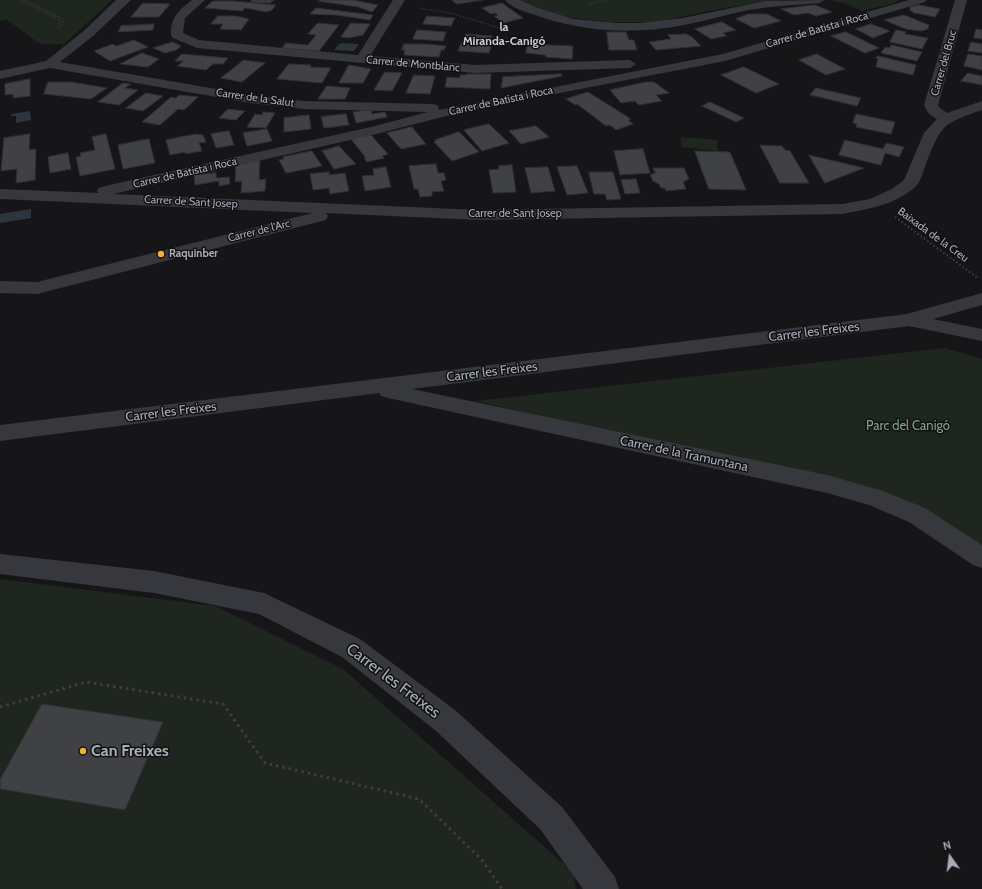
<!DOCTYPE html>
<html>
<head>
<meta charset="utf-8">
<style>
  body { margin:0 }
  #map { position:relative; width:982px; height:889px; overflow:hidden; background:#161618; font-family:Cabin,sans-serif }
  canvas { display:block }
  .north { position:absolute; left:930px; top:837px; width:40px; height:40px; -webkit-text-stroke:3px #111113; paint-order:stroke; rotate:346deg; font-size:11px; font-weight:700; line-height:16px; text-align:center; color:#a8adb8 }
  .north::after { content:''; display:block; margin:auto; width:14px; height:18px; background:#a8adb8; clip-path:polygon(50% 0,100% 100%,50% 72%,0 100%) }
</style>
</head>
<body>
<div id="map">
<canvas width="982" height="889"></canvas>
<div class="north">N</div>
</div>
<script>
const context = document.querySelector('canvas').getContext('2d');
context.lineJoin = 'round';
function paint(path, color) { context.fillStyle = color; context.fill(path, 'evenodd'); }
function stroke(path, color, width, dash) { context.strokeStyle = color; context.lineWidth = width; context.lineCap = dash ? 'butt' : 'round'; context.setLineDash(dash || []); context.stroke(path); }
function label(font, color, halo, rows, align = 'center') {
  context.font = font + ' Cabin,sans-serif'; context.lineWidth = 3; context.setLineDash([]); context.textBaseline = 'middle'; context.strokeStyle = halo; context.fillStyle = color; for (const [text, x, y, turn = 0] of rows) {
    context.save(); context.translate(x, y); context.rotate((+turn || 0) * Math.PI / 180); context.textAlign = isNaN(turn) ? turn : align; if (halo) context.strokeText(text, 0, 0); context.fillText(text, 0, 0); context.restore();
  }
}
const green = new Path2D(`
  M 0,0 L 112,0 L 64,44 L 40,44 L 6,19 L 0,21 Z
  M 518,0 L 783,0 L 730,7 L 656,22 L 611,22 L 555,16 Z
  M 827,0 L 898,0 L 895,3 L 862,11 L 844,3 Z
  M 681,137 L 717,140 L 718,151 L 681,147 Z
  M 945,348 L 982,359 L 982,554 L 912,503 L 476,401 Z
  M 0,579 L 215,606 L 343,669 L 573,872 L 576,889 L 0,889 Z`);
const water = new Path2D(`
  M 343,43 L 359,44 L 354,51 L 334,50 L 339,44 Z
  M 30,111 L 31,120 L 16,123 L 16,116 L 11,116 L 11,114 Z
  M 31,209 L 31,218 L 0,223 L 0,214 Z`);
const building = new Path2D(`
  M 252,0 L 274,0 L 270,3 L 251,2 Z
  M 320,0 L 353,0 L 378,5 L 372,12 L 358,7 L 318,1 Z
  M 452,0 L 483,0 L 457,4 Z
  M 213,1 L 233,1 L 276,5 L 272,10 L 266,12 L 245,8 L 242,11 L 205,8 Z
  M 143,3 L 170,4 L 159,17 L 131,17 Z
  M 502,3 L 523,18 L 503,23 L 494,16 L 498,15 L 496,13 L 491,14 L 482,8 Z
  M 815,5 L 832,12 L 816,16 L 808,13 L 794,15 L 781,9 Z
  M 919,5 L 940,9 L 935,17 L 914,13 L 910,10 L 910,7 Z
  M 316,8 L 373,15 L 370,20 L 336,15 L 310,14 Z
  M 748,14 L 767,14 L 781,21 L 754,28 L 736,19 Z
  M 904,15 L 929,25 L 928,29 L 921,31 L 906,29 L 884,20 Z
  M 218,16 L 236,16 L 249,19 L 241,30 L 220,29 L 223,24 L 211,24 Z
  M 427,16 L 455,18 L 451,26 L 423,24 Z
  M 722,22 L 736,30 L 723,33 L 727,36 L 711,39 L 695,29 Z
  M 318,23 L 339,25 L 319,51 L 282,48 L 286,43 L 308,45 L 316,35 L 308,34 Z
  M 351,23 L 370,24 L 363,35 L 348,38 L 341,37 Z
  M 154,24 L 153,30 L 118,32 L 121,26 Z
  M 871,24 L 890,31 L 873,38 L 856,29 Z
  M 976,29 L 982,30 L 982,39 L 974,38 Z
  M 417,30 L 446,32 L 443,41 L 413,39 Z
  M 896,30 L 906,32 L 905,34 L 928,38 L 922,49 L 890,42 Z
  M 607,32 L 626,32 L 629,40 L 634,40 L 637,50 L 609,50 Z
  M 846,32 L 879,48 L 865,53 L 831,36 Z
  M 466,34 L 492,36 L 491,41 L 493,41 L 489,53 L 458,51 Z
  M 686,34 L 692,37 L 701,46 L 656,50 L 649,42 L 671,39 L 668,35 Z
  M 134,40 L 148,47 L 110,61 L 94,51 L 113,44 L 116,46 Z
  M 173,42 L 181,46 L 176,50 L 165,53 L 153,48 Z
  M 971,42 L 982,44 L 982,53 L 968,51 Z
  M 404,44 L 426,44 L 446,46 L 444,50 L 441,50 L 439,57 L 404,55 L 405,50 L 402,50 Z
  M 528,44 L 573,46 L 572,59 L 546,57 L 545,55 L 526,53 Z
  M 891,45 L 922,52 L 917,61 L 881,53 L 885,47 L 890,48 Z
  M 142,53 L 159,59 L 148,67 L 120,64 Z
  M 182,54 L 228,58 L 223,64 L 213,64 L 206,70 L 177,66 L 184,61 L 175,61 Z
  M 817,54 L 845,69 L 826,75 L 799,60 Z
  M 968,54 L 982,56 L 982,70 L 964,66 Z
  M 878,56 L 916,65 L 913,75 L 876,67 L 878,59 L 876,58 Z
  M 244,60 L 265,63 L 242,82 L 221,78 Z
  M 289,64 L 311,65 L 310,67 L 331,68 L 322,83 L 277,79 Z
  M 349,65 L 371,69 L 363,83 L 339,83 Z
  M 744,67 L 779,84 L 756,93 L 721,75 Z
  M 385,72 L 402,73 L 392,91 L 374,90 Z
  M 968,73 L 982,76 L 982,85 L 961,81 Z
  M 467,74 L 491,74 L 490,89 L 445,87 L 447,77 L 460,78 L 460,75 L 466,75 Z
  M 561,74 L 562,76 L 501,88 L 503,77 Z
  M 414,75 L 435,76 L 430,94 L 406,93 Z
  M 30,79 L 30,96 L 13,98 L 13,94 L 5,95 L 5,84 Z
  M 48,82 L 71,82 L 107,88 L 91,99 L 44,94 Z
  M 646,82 L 654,82 L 669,93 L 656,95 L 662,101 L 639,105 L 635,101 L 621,103 L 610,90 Z
  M 123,83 L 131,84 L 125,88 L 138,90 L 119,105 L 98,102 Z
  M 327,86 L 350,88 L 345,99 L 318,99 Z
  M 816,88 L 861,98 L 857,106 L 810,95 Z
  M 588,92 L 631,119 L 628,120 L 633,124 L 616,130 L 610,125 L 606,126 L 577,104 L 575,105 L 566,99 Z
  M 146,93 L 163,96 L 143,111 L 126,108 Z
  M 179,95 L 198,97 L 184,110 L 178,109 L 160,125 L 142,122 L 171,97 L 176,98 Z
  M 710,102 L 744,118 L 736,122 L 702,106 Z
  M 228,109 L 245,111 L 236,120 L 219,118 Z
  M 371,110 L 372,114 L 385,112 L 387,117 L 356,123 L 353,112 Z
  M 263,112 L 275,113 L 266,128 L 247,127 L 255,114 L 262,115 Z
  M 346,114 L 349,125 L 324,128 L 321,117 Z
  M 856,114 L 895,122 L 891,134 L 856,127 L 857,124 L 853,123 Z
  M 309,115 L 311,129 L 284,132 L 284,118 Z
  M 489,124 L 509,143 L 482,151 L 464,130 Z
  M 536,126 L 549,137 L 521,144 L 509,131 Z
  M 412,127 L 426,144 L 401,149 L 387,133 Z
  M 267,129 L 272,141 L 247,146 L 243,133 Z
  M 229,131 L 234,145 L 216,148 L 211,134 Z
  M 459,132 L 479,152 L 452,161 L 434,142 L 436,141 L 435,140 Z
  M 30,134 L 29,150 L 36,149 L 35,180 L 16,183 L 17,169 L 1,171 L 4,138 Z
  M 106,134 L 115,169 L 80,176 L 76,157 L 81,156 L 80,153 L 95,150 L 92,137 Z
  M 196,134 L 203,135 L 206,142 L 199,143 L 202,151 L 185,154 L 185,152 L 170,155 L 166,140 Z
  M 371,135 L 388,154 L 382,156 L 384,158 L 367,162 L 364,158 L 366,158 L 351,139 Z
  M 149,139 L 155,163 L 123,169 L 118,145 Z
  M 845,140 L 883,149 L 886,143 L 904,147 L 899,157 L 885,153 L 881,165 L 839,155 Z
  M 760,145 L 782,146 L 785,150 L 790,151 L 809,183 L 780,183 Z
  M 339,146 L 356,164 L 334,169 L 322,151 Z
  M 643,149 L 650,173 L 620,175 L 614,151 Z
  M 312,151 L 322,166 L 286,173 L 279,160 L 284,159 L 283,157 Z
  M 695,151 L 730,152 L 746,190 L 709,189 Z
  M 68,153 L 71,169 L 50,173 L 48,157 Z
  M 809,155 L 864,168 L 825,183 Z
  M 260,160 L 259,180 L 266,179 L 265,191 L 241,193 L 242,181 L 235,182 L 236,166 Z
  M 436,164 L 438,173 L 444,173 L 446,180 L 441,181 L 444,191 L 432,192 L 432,196 L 420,197 L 418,189 L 414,189 L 409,166 Z
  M 512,165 L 516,192 L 493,193 L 489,170 L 499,169 L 499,166 Z
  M 577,166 L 588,193 L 567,195 L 557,167 Z
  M 386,167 L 391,187 L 365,191 L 362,176 L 374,175 L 373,169 Z
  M 548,167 L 555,191 L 531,193 L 525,168 Z
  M 653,168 L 684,168 L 689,179 L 683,182 L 686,189 L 666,191 L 665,188 L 661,188 L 659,184 L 653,181 L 650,175 L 655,173 Z
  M 329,172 L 329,175 L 345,173 L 349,191 L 330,194 L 329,188 L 313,190 L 310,174 Z
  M 589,172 L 613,172 L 621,199 L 607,200 L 605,194 L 594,194 Z
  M 216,173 L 216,178 L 229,177 L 230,184 L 219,186 L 219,181 L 195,185 L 194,175 Z
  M 636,179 L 640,193 L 625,194 L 621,180 Z
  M 42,704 L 163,722 L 125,810 L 0,789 L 0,780 Z`);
const pathFar2 = new Path2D(`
  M 20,0 L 60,20 L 59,30
  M 25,0 L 63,19 L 62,27
  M 590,4 L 605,0
  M 419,8 L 454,14 L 506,30`);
const pathFar1 = new Path2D(`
  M 895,217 L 978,278`);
const path = new Path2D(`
  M 0,707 L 86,682 L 223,704 L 265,763 L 419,799 L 482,860 L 502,889`);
const minor = new Path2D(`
  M 116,0 L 131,0 L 93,36 L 60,62 L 251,95 L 304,101 L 432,104 L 437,105 L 439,108 L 438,110 L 723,54 L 909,0 L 927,0 L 925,2 L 725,61 L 462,112 L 372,135 L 113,194 L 479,210 L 842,204 L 870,199 L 892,189 L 904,180 L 924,133 L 937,119 L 929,114 L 924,105 L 955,0 L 967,0 L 938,105 L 940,108 L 947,113 L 982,101 L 982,110 C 942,124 942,124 926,164 C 923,171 921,181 916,186 C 896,205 868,209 842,214 L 479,220 L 326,213 L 328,216 L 326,220 L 37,294 L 0,293 L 0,281 L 37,282 L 313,213 L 0,199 L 0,189 L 99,193 L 97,191 L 99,188 L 105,186 L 371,127 L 428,112 L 304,109 L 251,103 L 50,68 L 0,79 L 0,71 L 46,61 L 85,30 Z
  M 192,0 L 205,0 L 185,18 L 183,33 L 199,40 L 358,55 L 393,0 L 405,0 L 370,56 L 475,65 L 630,60 L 636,64 L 630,68 L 475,73 L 197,48 L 173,38 L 171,35 C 170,18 179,10 192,0 Z
  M 505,0 L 520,0 L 535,7 L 573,19 L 617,23 L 640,23 L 683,18 L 766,1 L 825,0 L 819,3 C 796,5 772,6 749,10 C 728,14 706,21 684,25 C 635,35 582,32 535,15 C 526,12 511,8 505,0 Z
  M 982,293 L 982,305 L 933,319 L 982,329 L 982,341 L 909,326 L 412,389 L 827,475 L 883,491 L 925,508 L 982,545 L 982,568 L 973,565 L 909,522 L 869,505 L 827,493 L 388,398 L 381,396 L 379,393 L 0,441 L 0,425 L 907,314 Z
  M 0,554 L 154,571 L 264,593 L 360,639 L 455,710 L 562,807 L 615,877 L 619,889 L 583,889 L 540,829 L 435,730 L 342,657 L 259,614 L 154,593 L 0,574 Z`);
const markers = [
  [161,254,4,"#f2b134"],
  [83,751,4,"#f2b134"]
];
const farStreetnames = [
  ["Carrer de Batista i Roca",817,30,-16],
  ["Carrer del Bruc",944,63,-74],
  ["Carrer de Montblanc",413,64,5],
  ["Carrer de la Salut",255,98,8],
  ["Carrer de Batista i Roca",501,101,-12],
  ["Carrer de Batista i Roca",185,173,-13],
  ["Carrer de Sant Josep",191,202,3],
  ["Carrer de Sant Josep",515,214],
  ["Carrer de l'Arc",259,231,-14],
  ["Baixada de la Creu",933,235,36]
];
const farPoinames = [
  ["Raquinber",169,254]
];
const farNeighbourhoodnames = [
  ["la",504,27],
  ["Miranda-Canigó",504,41]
];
const streetNames = [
  ["Carrer les Freixes",814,332,-7],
  ["Carrer les Freixes",492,372,-7],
  ["Carrer les Freixes",171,412,-7],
  ["Carrer de la Tramuntana",684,454,12]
];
const parkNames = [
  ["Parc del Canigó",908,426]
];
const nearStreetnames = [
  ["Carrer les Freixes",393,681,37]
];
const nearPoinames = [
  ["Can Freixes",91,751]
];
paint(green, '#1e261f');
paint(water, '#2c353c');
paint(building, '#404145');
stroke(building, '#303034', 1);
stroke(pathFar2, '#3d3f44', 1.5, [1, 2]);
stroke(pathFar1, '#3d3f44', 2, [1.5, 2.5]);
stroke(path, '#3d3f44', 3, [2.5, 4]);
paint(minor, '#37383d');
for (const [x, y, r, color] of markers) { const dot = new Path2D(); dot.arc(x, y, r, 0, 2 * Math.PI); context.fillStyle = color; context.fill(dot); stroke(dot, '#111113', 1.5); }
label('11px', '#a8adb8', '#111113', farStreetnames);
label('bold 11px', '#a8adb8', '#111113', farPoinames, 'left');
label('bold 12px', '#c9ccd4', '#111113', farNeighbourhoodnames);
label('13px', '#a8adb8', '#111113', streetNames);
label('13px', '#7fa381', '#111113', parkNames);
label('16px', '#a8adb8', '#111113', nearStreetnames);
label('bold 16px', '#a8adb8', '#111113', nearPoinames, 'left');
</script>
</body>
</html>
